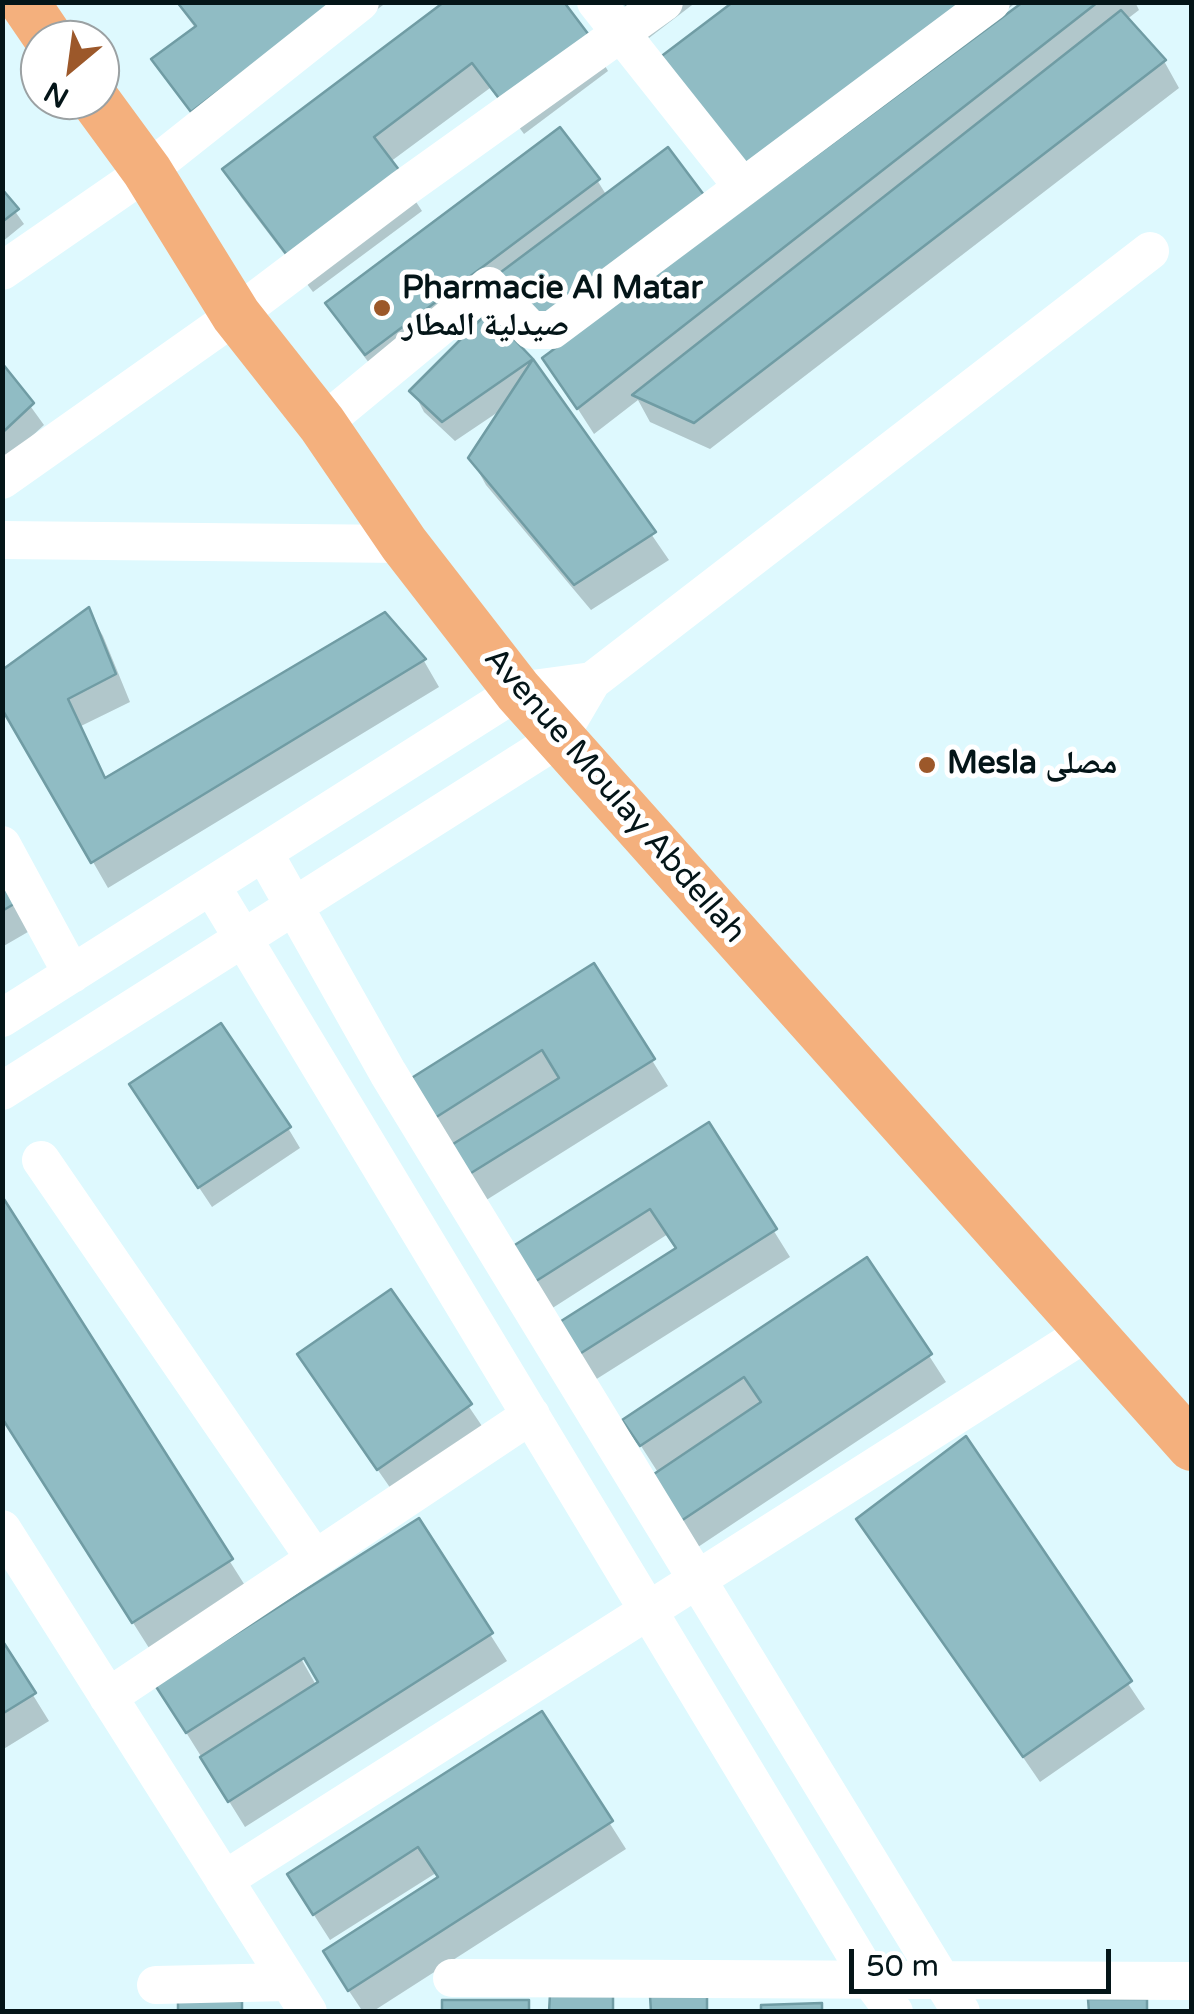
<!DOCTYPE html>
<html>
<head>
<meta charset="utf-8">
<style>
  body { margin:0 }
  #map { position:relative; width:1194px; height:2014px; overflow:hidden; background:#def9fe; font-family:"Varela Round",sans-serif }
  canvas { display:block }
  .frame { position:absolute; inset:0; border:5px solid #041518; pointer-events:none }
  .north { position:absolute; left:20px; top:20px; width:100px; height:100px; box-sizing:border-box; background:#fff; border:2px solid #9ba1a3; border-radius:50%; rotate:209deg; font-size:28px; font-weight:700; line-height:40px; text-align:center; color:#041518 }
  .north::after { content:''; display:block; margin:auto; width:35px; height:45px; background:#9c582a; clip-path:polygon(50% 0,100% 100%,50% 72%,0 100%) }
  .scale { position:absolute; left:849px; top:1949px; width:262px; height:45px; box-sizing:border-box; border:5px solid #041518; border-top:0; padding-left:12px; font-size:30px; line-height:35px; white-space:nowrap; color:#041518; -webkit-text-stroke:8px #fff; paint-order:stroke }
</style>
</head>
<body>
<div id="map">
<canvas width="1194" height="2014"></canvas>
<div class="frame"></div>
<div class="north">N</div>
<div class="scale">50 m</div>
</div>
<script>
const context = document.querySelector('canvas').getContext('2d');
context.lineJoin = 'round';
function paint(path, color) { context.fillStyle = color; context.fill(path, 'evenodd'); }
function stroke(path, color, width, dash) { context.strokeStyle = color; context.lineWidth = width; context.lineCap = dash ? 'butt' : 'round'; context.setLineDash(dash || []); context.stroke(path); }
function label(font, color, halo, rows, align = 'center') {
  context.font = font + ' "Varela Round","Noto Naskh Arabic",sans-serif'; context.lineWidth = 10; context.setLineDash([]); context.textBaseline = 'middle'; context.strokeStyle = halo; context.fillStyle = color; for (const [text, x, y, turn = 0] of rows) {
    context.save(); context.translate(x, y); context.rotate((+turn || 0) * Math.PI / 180); context.textAlign = isNaN(turn) ? turn : align; if (halo) context.strokeText(text, 0, 0); context.fillText(text, 0, 0); context.restore();
  }
}
const shadow = new Path2D(`
  M 176,2 L 387,2 L 208,137 L 155,60 L 196,29 Z
  M 448,2 L 593,45 L 608,71 L 524,134 L 490,88 L 390,162 L 422,211 L 313,292 L 241,197 L 225,170 Z
  M 622,2 L 696,2 L 649,38 Z
  M 737,2 L 1017,2 L 888,99 L 1027,2 L 1135,2 L 1139,10 L 1126,20 L 1164,61 L 1179,88 L 710,449 L 650,422 L 638,400 L 594,434 L 545,358 L 762,198 Z
  M 597,180 L 607,196 L 506,287 L 382,380 L 344,330 L 328,303 Z
  M 2,193 L 24,224 L 2,242 Z
  M 488,315 L 532,361 L 669,560 L 591,610 L 486,485 L 471,458 L 504,408 L 455,441 L 424,412 L 413,391 Z
  M 2,367 L 44,425 L 2,464 Z
  M 88,610 L 103,636 L 130,702 L 81,726 L 106,780 L 384,615 L 424,661 L 439,687 L 108,888 L 2,704 Z
  M 2,863 L 40,925 L 2,947 Z
  M 594,967 L 668,1086 L 480,1204 L 421,1111 Z
  M 144,1105 L 288,1128 L 300,1148 L 212,1207 Z
  M 708,1125 L 790,1257 L 595,1380 L 576,1350 L 678,1250 L 668,1234 L 551,1309 L 529,1275 Z
  M 2,1201 L 246,1587 L 149,1648 L 2,1416 Z
  M 867,1260 L 946,1382 L 695,1549 L 659,1474 L 625,1421 Z
  M 391,1292 L 482,1426 L 391,1489 L 312,1375 Z
  M 965,1440 L 1145,1709 L 1040,1782 L 860,1520 Z
  M 418,1521 L 507,1661 L 245,1827 L 174,1713 ZM 300,1646 L 322,1685 L 316,1685 L 295,1648 Z
  M 2,1645 L 49,1721 L 2,1750 Z
  M 541,1715 L 626,1849 L 372,2012 L 363,2012 L 341,1979 L 440,1879 L 436,1873 L 330,1940 L 305,1901 Z`);
const building = new Path2D(`
  M 177,2 L 336,2 L 191,112 L 151,59 L 196,26 Z
  M 444,2 L 564,2 L 595,43 L 507,109 L 472,63 L 374,137 L 409,183 L 296,267 L 222,169 Z
  M 733,2 L 966,2 L 743,170 L 659,58 Z
  M 1023,2 L 1098,2 L 577,409 L 542,358 Z
  M 1121,10 L 1166,60 L 694,423 L 632,395 Z
  M 560,127 L 600,179 L 365,355 L 325,303 Z
  M 668,147 L 704,195 L 533,324 L 497,275 Z
  M 2,189 L 19,209 L 2,222 Z
  M 488,312 L 533,359 L 442,422 L 409,391 Z
  M 533,359 L 656,532 L 574,585 L 468,458 Z
  M 2,363 L 34,403 L 2,433 Z
  M 89,607 L 116,674 L 68,699 L 105,778 L 385,612 L 426,659 L 91,863 L 2,709 L 2,670 Z
  M 2,858 L 26,897 L 2,911 Z
  M 594,963 L 655,1059 L 463,1178 L 445,1149 L 559,1078 L 542,1050 L 427,1123 L 402,1084 Z
  M 221,1023 L 291,1127 L 198,1188 L 129,1084 Z
  M 709,1122 L 777,1229 L 578,1355 L 558,1323 L 676,1248 L 650,1209 L 533,1283 L 510,1248 Z
  M 2,1196 L 233,1559 L 132,1623 L 2,1418 Z
  M 867,1257 L 932,1354 L 678,1523 L 648,1478 L 761,1402 L 744,1377 L 640,1446 L 622,1420 Z
  M 391,1289 L 472,1404 L 377,1470 L 297,1354 Z
  M 966,1436 L 1132,1681 L 1023,1757 L 856,1519 Z
  M 419,1518 L 493,1633 L 228,1802 L 200,1757 L 318,1682 L 304,1658 L 186,1733 L 155,1685 Z
  M 2,1640 L 36,1693 L 2,1714 Z
  M 542,1711 L 613,1821 L 348,1991 L 323,1951 L 438,1877 L 418,1847 L 313,1915 L 287,1874 Z
  M 550,1994 L 613,1995 L 613,2012 L 549,2012 Z
  M 650,1996 L 707,1996 L 707,2012 L 651,2012 Z
  M 178,1999 L 242,2001 L 242,2012 L 178,2012 Z
  M 1088,1999 L 1147,1999 L 1147,2012 L 1089,2012 Z
  M 442,2000 L 529,2000 L 529,2012 L 442,2012 Z
  M 822,2003 L 822,2012 L 761,2012 L 761,2005 Z`);
const minor = new Path2D(`
  M 596,2 L 742,186
  M 2,271 L 147,171 L 360,2
  M 322,424 L 489,286 L 531,330 L 552,330 L 991,2
  M 2,480 L 236,315 L 404,188 L 664,2
  M 2,540 L 404,544
  M 2,845 L 72,974
  M 264,853 L 388,1073 L 961,2012
  M 212,887 L 872,1982 L 894,2012
  M 2,1018 L 518,691 L 592,681
  M 2,1091 L 558,739 L 592,681 L 1150,251
  M 41,1160 L 315,1559
  M 2,1529 L 308,2012
  M 108,1697 L 531,1415
  M 224,1880 L 1087,1332
  M 452,1978 L 1192,1981
  M 156,1985 L 288,1982`);
const major = new Path2D(`
  M 24,2 L 50,40
  M 95,100 L 147,171 L 236,315 L 322,424 L 404,544 L 518,691 L 1192,1446`);
const markers = [
  [382,308,10,"#9c582a"],
  [927,765,10,"#9c582a"]
];
const poiNames = [
  ["Pharmacie Al Matar",402,290],
  ["صيدلية المطار",402,327],
  ["Mesla مصلى",947,765]
];
const streetNames = [
  ["Avenue Moulay Abdellah",614,796,49]
];
paint(shadow, '#0003');
paint(building, '#90bcc4');
stroke(building, '#709ca4', 2.5);
stroke(minor, '#fff', 38);
stroke(major, '#f4b07d', 50);
for (const [x, y, r, color] of markers) { const dot = new Path2D(); dot.arc(x, y, r, 0, 2 * Math.PI); context.fillStyle = color; context.fill(dot); stroke(dot, '#fff', 4); }
label('bold 32px', '#041518', '#fff', poiNames, 'left');
label('32px', '#041518', '#fff', streetNames);
</script>
</body>
</html>
